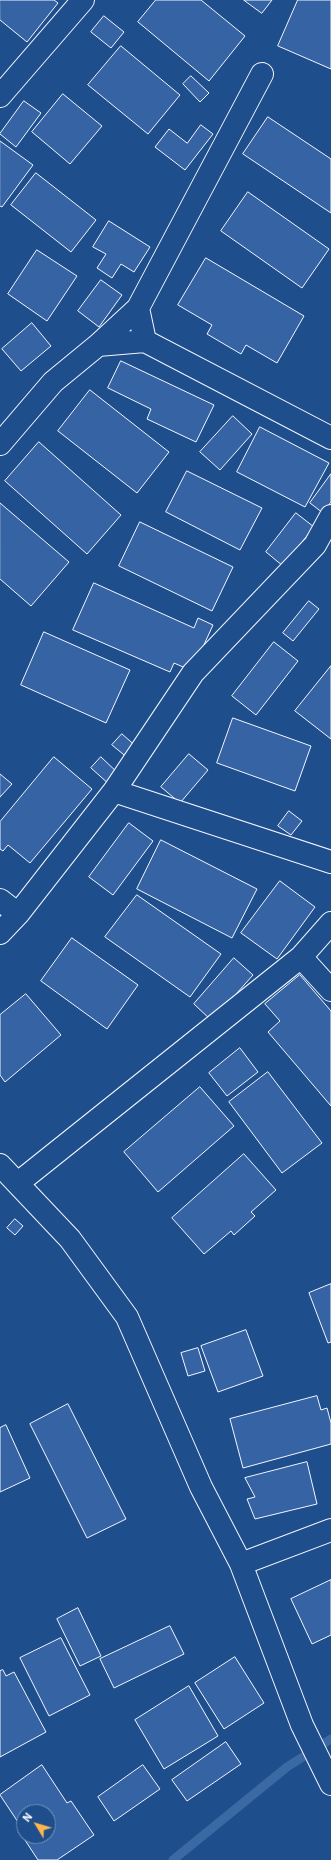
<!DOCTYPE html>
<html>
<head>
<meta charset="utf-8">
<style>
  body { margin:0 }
  #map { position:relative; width:331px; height:1860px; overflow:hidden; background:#1f4e8c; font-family:"IBM Plex Sans",sans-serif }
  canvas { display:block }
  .north { position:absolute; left:16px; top:1804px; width:40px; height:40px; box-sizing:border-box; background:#1f4e8c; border:1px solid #7391ba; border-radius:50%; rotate:308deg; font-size:11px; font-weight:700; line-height:16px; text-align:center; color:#f2f6ff }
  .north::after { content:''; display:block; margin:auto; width:14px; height:18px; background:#ffb74d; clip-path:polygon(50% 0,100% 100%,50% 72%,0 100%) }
</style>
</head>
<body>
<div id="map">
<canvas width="331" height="1860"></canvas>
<div class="north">N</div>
</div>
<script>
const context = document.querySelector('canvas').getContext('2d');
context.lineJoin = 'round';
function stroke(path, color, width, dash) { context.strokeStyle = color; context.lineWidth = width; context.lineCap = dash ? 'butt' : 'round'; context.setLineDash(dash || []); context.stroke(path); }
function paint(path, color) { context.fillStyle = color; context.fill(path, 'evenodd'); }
const stream = new Path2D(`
  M 173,1860 L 287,1767 L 331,1739`);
const building = new Path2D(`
  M 0,0 L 54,0 L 58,3 L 27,42 L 0,20 Z
  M 156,0 L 201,0 L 245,36 L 209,81 L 138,22 Z
  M 244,0 L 272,0 L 262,13 Z
  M 298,0 L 331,0 L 331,69 L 278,46 Z
  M 104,16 L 124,32 L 111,48 L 91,32 Z
  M 121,46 L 180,95 L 148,134 L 88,85 Z
  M 191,76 L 209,93 L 200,102 L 183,84 Z
  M 63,94 L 102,126 L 70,164 L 32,132 Z
  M 24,101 L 41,113 L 16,147 L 0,134 Z
  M 268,117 L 331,159 L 331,213 L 243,154 Z
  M 201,125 L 213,134 L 185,170 L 155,147 L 169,129 L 187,143 Z
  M 0,141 L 33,165 L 2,207 L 0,206 Z
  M 36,173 L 96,220 L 71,252 L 11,205 Z
  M 248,192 L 329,249 L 302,288 L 221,231 Z
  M 109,221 L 150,247 L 134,272 L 121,264 L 112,278 L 97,268 L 106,254 L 93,247 Z
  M 37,250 L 77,276 L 47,321 L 8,294 Z
  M 206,258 L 304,316 L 277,363 L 246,345 L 241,354 L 207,334 L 212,325 L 178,305 Z
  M 101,280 L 122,295 L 99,327 L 78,311 Z
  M 32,323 L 51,346 L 21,371 L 2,349 Z
  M 121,361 L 214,405 L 196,442 L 147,419 L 151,409 L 108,388 Z
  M 90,390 L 169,452 L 137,493 L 58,431 Z
  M 233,416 L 252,434 L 220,470 L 200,452 Z
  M 260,427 L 329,463 L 305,507 L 237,472 Z
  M 39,442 L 121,515 L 87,554 L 5,481 Z
  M 187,471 L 262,508 L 240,550 L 166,512 Z
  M 331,474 L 331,502 L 323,513 L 310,503 Z
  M 0,503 L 69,562 L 31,606 L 0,579 Z
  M 296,513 L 314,527 L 283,566 L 266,552 Z
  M 140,522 L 233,567 L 212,611 L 119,566 Z
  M 94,583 L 194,628 L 198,618 L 213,625 L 192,671 L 174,663 L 170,672 L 73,630 Z
  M 309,601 L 319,609 L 293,641 L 283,633 Z
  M 44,632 L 130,670 L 106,723 L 21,685 Z
  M 274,642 L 298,661 L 256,715 L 232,696 Z
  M 331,666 L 331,739 L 295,711 Z
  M 233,718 L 311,746 L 295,791 L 217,763 Z
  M 122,734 L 138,748 L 129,759 L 112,745 Z
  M 189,754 L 208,770 L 180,803 L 161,787 Z
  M 54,757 L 92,789 L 30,863 L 8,845 L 3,851 L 0,849 L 0,822 Z
  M 101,757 L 120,775 L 110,785 L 91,768 Z
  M 0,774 L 12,784 L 0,797 Z
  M 289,811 L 302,821 L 291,835 L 278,826 Z
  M 129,823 L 153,841 L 113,895 L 89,877 Z
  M 161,840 L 257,889 L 232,938 L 137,889 Z
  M 280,881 L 315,907 L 277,959 L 241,933 Z
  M 137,895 L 221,954 L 190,997 L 105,937 Z
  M 72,938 L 138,985 L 107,1029 L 41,981 Z
  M 234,958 L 253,975 L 212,1021 L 194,1004 Z
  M 300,975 L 331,1011 L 331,1106 L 268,1032 L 280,1021 L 265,1004 Z
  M 26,994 L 61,1035 L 5,1082 L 0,1075 L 0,1015 Z
  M 240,1048 L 258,1072 L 227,1096 L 209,1073 Z
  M 268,1072 L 322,1143 L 282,1173 L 229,1102 Z
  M 200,1087 L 234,1126 L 158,1192 L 124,1152 Z
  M 244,1154 L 276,1190 L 251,1212 L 255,1216 L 234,1235 L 231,1231 L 204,1254 L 172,1218 Z
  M 15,1219 L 23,1226 L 15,1235 L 7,1228 Z
  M 331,1284 L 331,1342 L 328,1343 L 309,1293 Z
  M 246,1330 L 263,1376 L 218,1392 L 201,1346 Z
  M 198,1348 L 205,1371 L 188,1376 L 181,1353 Z
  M 317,1396 L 321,1410 L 327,1408 L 331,1423 L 331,1444 L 243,1468 L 230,1419 Z
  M 68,1404 L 126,1519 L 87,1538 L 30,1424 Z
  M 6,1425 L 30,1478 L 0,1492 L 0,1428 Z
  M 307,1462 L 317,1504 L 255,1519 L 247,1499 L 255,1497 L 245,1478 Z
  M 331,1580 L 331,1635 L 312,1644 L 291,1599 Z
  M 78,1608 L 101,1656 L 80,1666 L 57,1619 Z
  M 170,1626 L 184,1654 L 114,1688 L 100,1659 Z
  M 61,1638 L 90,1695 L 49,1716 L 20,1658 Z
  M 235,1657 L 264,1703 L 224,1729 L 195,1683 Z
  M 3,1670 L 6,1676 L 14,1672 L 46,1732 L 0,1757 L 0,1671 Z
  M 189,1686 L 218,1736 L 164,1769 L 135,1720 Z
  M 226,1742 L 241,1764 L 187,1801 L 172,1780 Z
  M 42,1765 L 67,1803 L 71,1801 L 94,1835 L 57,1860 L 38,1860 L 23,1837 L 48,1836 L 48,1812 L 24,1812 L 24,1831 L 0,1795 Z
  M 143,1765 L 160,1789 L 114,1821 L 98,1797 Z`);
const minor = new Path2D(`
  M 0,96 L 83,0
  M 138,308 L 145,341 L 331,438
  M 98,345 L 138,308 L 262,74
  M 0,444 L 53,382 L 98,345 L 145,341
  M 114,791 L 331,862
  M 0,900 L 18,914
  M 0,933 L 18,914 L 114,791 L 193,673 L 315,545 L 331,516
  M 301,957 L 331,990
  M 0,1165 L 70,1239 L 127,1317 L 201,1487 L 241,1564 L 302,1725 L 331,1784
  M 18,1183 L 301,957 L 331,923
  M 241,1564 L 331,1530`);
stroke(stream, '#3b69a3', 9);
paint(building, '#3563a3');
stroke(building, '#f2f6ff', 1);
stroke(minor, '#f2f6ff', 24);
stroke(minor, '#1f4e8c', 22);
</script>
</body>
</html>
